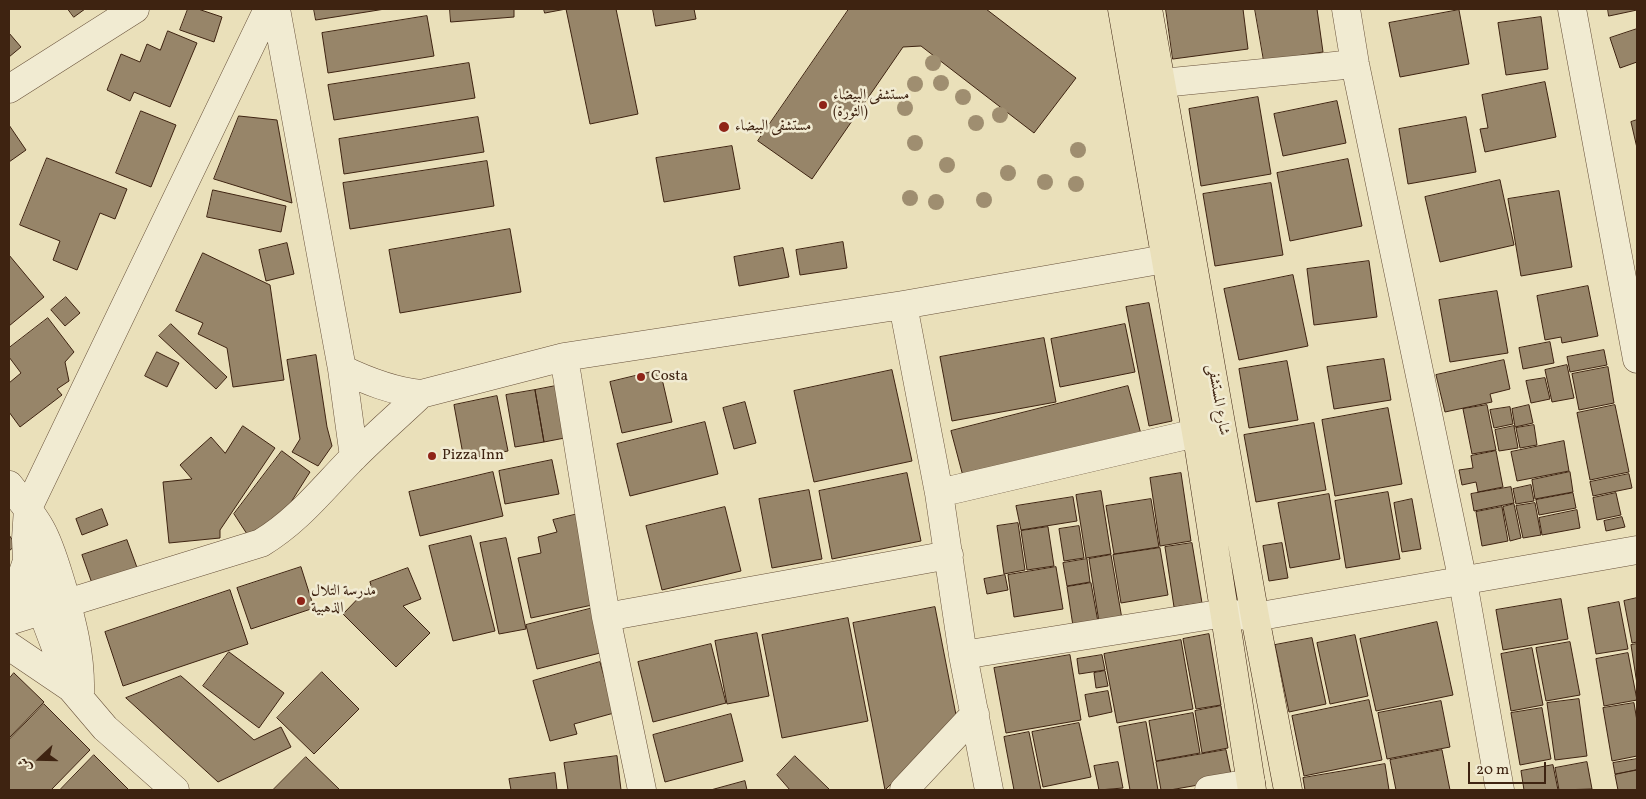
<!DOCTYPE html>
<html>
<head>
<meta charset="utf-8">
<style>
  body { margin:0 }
  #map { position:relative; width:1646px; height:799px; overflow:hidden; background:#eae0ba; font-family:Vollkorn,Amiri,serif }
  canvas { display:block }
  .frame { position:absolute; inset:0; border:10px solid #3e2311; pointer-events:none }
  .north { position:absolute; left:15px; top:734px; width:50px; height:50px; -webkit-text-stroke:4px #f1ebd2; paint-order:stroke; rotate:249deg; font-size:14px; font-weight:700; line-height:20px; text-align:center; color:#3e2311 }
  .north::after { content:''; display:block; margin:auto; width:18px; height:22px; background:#3e2311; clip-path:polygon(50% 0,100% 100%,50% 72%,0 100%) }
  .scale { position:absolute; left:1468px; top:762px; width:78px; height:22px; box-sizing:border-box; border:2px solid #3e2311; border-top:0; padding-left:6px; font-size:15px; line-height:18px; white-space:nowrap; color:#3e2311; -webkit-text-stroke:4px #f1ebd2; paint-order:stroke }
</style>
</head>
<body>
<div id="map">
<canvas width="1646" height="799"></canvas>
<div class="frame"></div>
<div class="north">ش</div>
<div class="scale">20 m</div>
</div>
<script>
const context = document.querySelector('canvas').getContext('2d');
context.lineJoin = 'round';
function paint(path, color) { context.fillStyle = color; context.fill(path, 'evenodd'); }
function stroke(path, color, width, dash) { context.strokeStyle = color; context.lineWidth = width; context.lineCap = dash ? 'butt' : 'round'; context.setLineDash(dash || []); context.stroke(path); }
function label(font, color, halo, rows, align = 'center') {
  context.font = font + ' Vollkorn,Amiri,serif'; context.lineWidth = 5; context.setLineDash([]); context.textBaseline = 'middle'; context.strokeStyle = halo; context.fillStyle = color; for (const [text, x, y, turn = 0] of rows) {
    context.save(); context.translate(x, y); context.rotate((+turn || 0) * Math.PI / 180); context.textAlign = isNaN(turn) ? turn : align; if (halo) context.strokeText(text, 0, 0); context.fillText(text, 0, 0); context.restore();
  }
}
const building = new Path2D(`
  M 68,9 L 85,9 L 74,17 Z
  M 188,9 L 198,9 L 222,17 L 214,42 L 180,30 Z
  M 314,9 L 385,9 L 316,20 Z
  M 450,9 L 514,9 L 514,17 L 451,22 Z
  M 544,9 L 616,9 L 638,114 L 590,124 L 566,9 L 545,13 Z
  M 653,9 L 694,9 L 696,19 L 656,26 Z
  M 849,9 L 986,9 L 1076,78 L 1034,133 L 921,46 L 903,47 L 812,179 L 758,141 Z
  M 1166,9 L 1243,9 L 1248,49 L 1173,59 Z
  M 1255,9 L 1317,9 L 1323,52 L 1264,61 Z
  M 1608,9 L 1637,9 L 1637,10 L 1609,16 Z
  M 1459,10 L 1469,64 L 1400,77 L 1389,23 Z
  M 427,16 L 434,56 L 328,73 L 322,33 Z
  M 1541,17 L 1548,69 L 1506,75 L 1498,23 Z
  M 1637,29 L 1637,62 L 1620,68 L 1610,38 Z
  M 168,31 L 197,43 L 170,107 L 134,92 L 130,101 L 107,90 L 121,54 L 140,62 L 147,44 L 160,50 Z
  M 9,33 L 21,47 L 9,57 Z
  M 469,63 L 475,98 L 334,120 L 328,85 Z
  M 1545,82 L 1556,137 L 1485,152 L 1480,129 L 1488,128 L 1482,95 Z
  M 1258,97 L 1271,174 L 1201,186 L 1189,109 Z
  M 1337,101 L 1346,143 L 1283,156 L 1274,114 Z
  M 141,111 L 176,125 L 151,187 L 116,173 Z
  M 239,116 L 277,120 L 292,203 L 214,179 Z
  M 478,117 L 484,152 L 344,174 L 339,139 Z
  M 1466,117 L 1476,172 L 1408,184 L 1399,129 Z
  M 1637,120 L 1637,148 L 1631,122 Z
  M 9,125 L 26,150 L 9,162 Z
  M 732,146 L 740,189 L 664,202 L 656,158 Z
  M 47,158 L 127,189 L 115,219 L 100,213 L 77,270 L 53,260 L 60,241 L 20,225 Z
  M 1348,159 L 1362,226 L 1290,241 L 1277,173 Z
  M 487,161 L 494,206 L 350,229 L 343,183 Z
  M 1500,180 L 1514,245 L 1440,262 L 1425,197 Z
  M 1271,183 L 1283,255 L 1215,266 L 1203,194 Z
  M 213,190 L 286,206 L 281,232 L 207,217 Z
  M 1559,191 L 1572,267 L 1521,276 L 1508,199 Z
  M 510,229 L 521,292 L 400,313 L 389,250 Z
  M 843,242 L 847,268 L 800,275 L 796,250 Z
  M 287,243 L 294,274 L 266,281 L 259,250 Z
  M 783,248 L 789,277 L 739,286 L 734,257 Z
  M 203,253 L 270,285 L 284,380 L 233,387 L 227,348 L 198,334 L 203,323 L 176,311 Z
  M 9,255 L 44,297 L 9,326 Z
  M 1369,261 L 1377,317 L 1314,325 L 1307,269 Z
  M 1293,275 L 1308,346 L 1239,360 L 1224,289 Z
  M 1588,286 L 1598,336 L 1562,343 L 1561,337 L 1545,340 L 1537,296 Z
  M 1497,291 L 1508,353 L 1450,362 L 1439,300 Z
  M 66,297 L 80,313 L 65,326 L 51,310 Z
  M 1149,303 L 1172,421 L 1149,426 L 1126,307 Z
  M 48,318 L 74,352 L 65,362 L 69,381 L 57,389 L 62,395 L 20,427 L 9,412 L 9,383 L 21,373 L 9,357 L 9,348 Z
  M 171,324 L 227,377 L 216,389 L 159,336 Z
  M 1125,324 L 1135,372 L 1060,387 L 1051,339 Z
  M 1044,338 L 1056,402 L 952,421 L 940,357 Z
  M 1550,342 L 1554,363 L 1523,369 L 1519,348 Z
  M 1604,350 L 1607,365 L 1570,372 L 1567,357 Z
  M 157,352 L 179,363 L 167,387 L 145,376 Z
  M 316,355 L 327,427 L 332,446 L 318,466 L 292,452 L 300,439 L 287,360 Z
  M 1384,359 L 1391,400 L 1334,409 L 1327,367 Z
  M 1504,360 L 1510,389 L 1490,394 L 1492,402 L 1445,412 L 1436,375 Z
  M 1287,361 L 1298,420 L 1249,428 L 1239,369 Z
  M 1567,365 L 1574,398 L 1552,402 L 1545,370 Z
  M 1608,367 L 1614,403 L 1579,410 L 1572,374 Z
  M 660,370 L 672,422 L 622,433 L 610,382 Z
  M 892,370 L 912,461 L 814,482 L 794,391 Z
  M 1545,378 L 1550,399 L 1531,403 L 1526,381 Z
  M 566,384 L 575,436 L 544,442 L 535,390 Z
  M 1128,386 L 1141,434 L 964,480 L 951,431 Z
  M 535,390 L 544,442 L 515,447 L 506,395 Z
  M 497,396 L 508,451 L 464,460 L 454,405 Z
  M 745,402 L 756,443 L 734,449 L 723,408 Z
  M 1487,405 L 1496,450 L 1472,454 L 1463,409 Z
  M 1529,405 L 1533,423 L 1515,427 L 1512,409 Z
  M 1615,405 L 1629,472 L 1590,480 L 1577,413 Z
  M 1510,407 L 1513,424 L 1494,428 L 1490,410 Z
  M 1388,408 L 1402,484 L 1335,496 L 1322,420 Z
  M 705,422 L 718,474 L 630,496 L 617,444 Z
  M 1314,423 L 1326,490 L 1256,502 L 1244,435 Z
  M 1534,425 L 1537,445 L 1520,448 L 1516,428 Z
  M 243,426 L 275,448 L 220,530 L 220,538 L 169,543 L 163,482 L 192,479 L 180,465 L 211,437 L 225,453 Z
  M 1514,426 L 1518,448 L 1499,451 L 1495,430 Z
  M 1564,441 L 1569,471 L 1517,481 L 1511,452 Z
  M 282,451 L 310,472 L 281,518 L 247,534 L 234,514 Z
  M 1496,451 L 1503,487 L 1478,492 L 1476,482 L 1462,485 L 1459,470 L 1473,468 L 1471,456 Z
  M 552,460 L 559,494 L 505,504 L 499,471 Z
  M 493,472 L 503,516 L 420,536 L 409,492 Z
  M 1570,472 L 1573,492 L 1535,499 L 1532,480 Z
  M 907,473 L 921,541 L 832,559 L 819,491 Z
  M 1181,473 L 1191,541 L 1160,546 L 1150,478 Z
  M 1629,474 L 1632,488 L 1593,496 L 1590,482 Z
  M 1531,485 L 1534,501 L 1516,504 L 1513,489 Z
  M 1511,487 L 1514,503 L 1474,511 L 1471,494 Z
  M 809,490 L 822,559 L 772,568 L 759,499 Z
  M 1101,491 L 1111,554 L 1086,558 L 1076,495 Z
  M 1388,492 L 1400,559 L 1346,568 L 1335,501 Z
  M 1573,493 L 1576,508 L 1539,515 L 1536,500 Z
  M 1616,493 L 1621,515 L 1597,520 L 1593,498 Z
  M 1329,494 L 1340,559 L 1290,568 L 1278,503 Z
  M 1073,497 L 1077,521 L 1021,530 L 1016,506 Z
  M 1151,499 L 1159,547 L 1114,554 L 1106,506 Z
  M 1412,499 L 1421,549 L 1402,552 L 1394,503 Z
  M 1535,503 L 1541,535 L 1523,538 L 1516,506 Z
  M 1514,504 L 1521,538 L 1510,541 L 1503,507 Z
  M 725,507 L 741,571 L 662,590 L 646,526 Z
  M 1502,507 L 1508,541 L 1482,546 L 1476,512 Z
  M 102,509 L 108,525 L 82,535 L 76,519 Z
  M 1577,510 L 1580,528 L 1542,535 L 1539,518 Z
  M 578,514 L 597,604 L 531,618 L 518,558 L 541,553 L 538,537 L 557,532 L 553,520 Z
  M 1622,517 L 1625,527 L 1606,531 L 1604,521 Z
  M 1018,523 L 1025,570 L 1004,574 L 997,526 Z
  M 1079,526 L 1084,558 L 1064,561 L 1059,529 Z
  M 1048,527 L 1054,566 L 1027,570 L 1021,531 Z
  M 9,535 L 16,545 L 9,551 Z
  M 471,536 L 495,631 L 453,641 L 429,546 Z
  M 506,538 L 526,629 L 499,634 L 480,543 Z
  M 127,540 L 139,573 L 94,589 L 82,555 Z
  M 1192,543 L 1202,603 L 1174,607 L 1165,547 Z
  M 1282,543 L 1288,578 L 1269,581 L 1263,546 Z
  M 1160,548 L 1168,595 L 1121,603 L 1113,555 Z
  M 1111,555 L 1122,619 L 1099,622 L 1089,559 Z
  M 1087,559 L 1090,582 L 1067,586 L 1063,563 Z
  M 301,567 L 314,608 L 251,629 L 237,588 Z
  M 1056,567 L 1063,609 L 1014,617 L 1008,575 Z
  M 408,568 L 421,599 L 403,606 L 430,633 L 396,667 L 343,614 L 371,585 L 370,582 Z
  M 1005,575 L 1008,590 L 987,594 L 984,579 Z
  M 1091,583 L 1098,622 L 1073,626 L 1067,587 Z
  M 230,590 L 248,644 L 123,686 L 105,632 Z
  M 1637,598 L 1637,642 L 1632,643 L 1624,601 Z
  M 1561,599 L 1568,639 L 1503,650 L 1496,610 Z
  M 1619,602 L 1628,649 L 1596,654 L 1588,608 Z
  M 597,607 L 608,651 L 537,669 L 526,625 Z
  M 935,607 L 957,720 L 885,790 L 853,623 Z
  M 848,618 L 868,721 L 782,738 L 762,635 Z
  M 1437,622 L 1453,695 L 1376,711 L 1360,639 Z
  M 757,633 L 769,696 L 727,704 L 715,641 Z
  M 1209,634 L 1221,705 L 1196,709 L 1183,639 Z
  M 1355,635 L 1368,696 L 1330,704 L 1317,643 Z
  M 1312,638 L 1326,704 L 1289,712 L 1275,645 Z
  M 1181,640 L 1193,709 L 1117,723 L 1104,654 Z
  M 1570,642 L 1580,695 L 1546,701 L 1536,648 Z
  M 711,644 L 726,703 L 653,722 L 638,662 Z
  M 1637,644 L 1637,684 L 1631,645 Z
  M 1532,648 L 1543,705 L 1511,711 L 1501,654 Z
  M 229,652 L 284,693 L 259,728 L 203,686 Z
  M 1628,653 L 1637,700 L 1604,706 L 1596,659 Z
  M 1070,655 L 1081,720 L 1006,733 L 994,668 Z
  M 1102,655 L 1105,670 L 1079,674 L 1077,659 Z
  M 600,662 L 614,713 L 574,724 L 577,734 L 550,741 L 533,681 Z
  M 1105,671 L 1108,686 L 1096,688 L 1094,673 Z
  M 322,672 L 359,709 L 314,754 L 277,718 Z
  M 14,673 L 44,702 L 9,738 L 9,679 Z
  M 181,676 L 254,740 L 281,727 L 291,747 L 218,782 L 126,698 Z
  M 1108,691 L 1112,712 L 1089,717 L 1085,695 Z
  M 1579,699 L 1587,756 L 1555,760 L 1547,703 Z
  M 1369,700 L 1382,760 L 1304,776 L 1292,716 Z
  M 1441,701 L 1450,747 L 1387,759 L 1378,713 Z
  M 1634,703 L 1637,721 L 1637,756 L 1612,761 L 1603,708 Z
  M 44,704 L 90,750 L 51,790 L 9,790 L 9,740 Z
  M 1221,706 L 1228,748 L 1202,753 L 1195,711 Z
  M 1542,708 L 1551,759 L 1520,765 L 1511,713 Z
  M 1193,713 L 1200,753 L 1156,761 L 1149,721 Z
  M 731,714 L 743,761 L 665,782 L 653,735 Z
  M 1146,722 L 1158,790 L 1130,790 L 1119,727 Z
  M 1079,723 L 1091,777 L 1043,787 L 1032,732 Z
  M 1029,732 L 1041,790 L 1014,790 L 1004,737 Z
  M 1226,750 L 1232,779 L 1170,790 L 1161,790 L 1156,762 Z
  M 1442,750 L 1450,790 L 1396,790 L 1390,760 Z
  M 94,755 L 129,790 L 60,790 Z
  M 617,756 L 621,790 L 568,790 L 564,763 Z
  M 795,756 L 830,790 L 790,790 L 777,775 Z
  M 306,757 L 340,790 L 273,790 Z
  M 1637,759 L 1637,770 L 1615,774 L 1613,763 Z
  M 1118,762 L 1123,788 L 1099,790 L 1094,766 Z
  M 1587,762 L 1592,789 L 1559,790 L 1555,768 Z
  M 1385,764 L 1389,790 L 1305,790 L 1303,778 Z
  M 1553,765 L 1558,790 L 1524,790 L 1521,771 Z
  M 1637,770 L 1637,790 L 1618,790 L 1615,775 Z
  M 555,773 L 557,790 L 511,790 L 509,779 Z
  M 745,781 L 747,790 L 711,790 Z`);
const street = new Path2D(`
  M 276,9 L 342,369 L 354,457
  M 1346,9 L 1355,64 L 1463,582 L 1500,790
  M 1572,9 L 1637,359
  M 1162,83 L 1355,64
  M 9,89 L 135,9
  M 903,305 L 939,493 L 963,655 L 989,790
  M 564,357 L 606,617 L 642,790
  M 342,369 C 367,381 392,391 421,394 L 564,357 L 903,305 L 1165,259
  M 9,485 C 20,499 32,513 41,529 C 51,547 56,567 62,586 C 72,622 81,655 80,692
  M 939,493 L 1196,433
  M 9,613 L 27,561
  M 606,617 L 949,555
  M 9,621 L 261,543 C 296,522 320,492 348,463 C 371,439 397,417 421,394
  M 9,646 L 71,688
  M 963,655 L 1225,613 L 1255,617 L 1637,550
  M 175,790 L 105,728 L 71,688 L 42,611 L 27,561 L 26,539 L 28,508 L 268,9
  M 904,790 L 975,714
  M 1209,790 L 1251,783`);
const primary = new Path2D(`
  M 1122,9 L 1199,449 L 1252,790
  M 1148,9 L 1255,617 L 1288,790`);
const trees = [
  [933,63],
  [941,83],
  [915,84],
  [963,97],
  [905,108],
  [1000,115],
  [976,123],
  [915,143],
  [1078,150],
  [947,165],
  [1008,173],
  [1045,182],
  [1076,184],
  [910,198],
  [984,200],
  [936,202]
];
const markers = [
  [823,105,5,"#8f2418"],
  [724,127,6,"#8f2418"],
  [641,377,5,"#8f2418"],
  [432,456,5,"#8f2418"],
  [301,601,5,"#8f2418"]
];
const poiNames = [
  ["مستشفى البيضاء",833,96],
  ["(الثورة)",833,113],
  ["مستشفى البيضاء",735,127],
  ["Costa",651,377],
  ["Pizza Inn",442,456],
  ["مدرسة التلال",311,592],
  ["الذهبية",311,609]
];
const streetNames = [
  ["شارع المستشفى",1217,400,80]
];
paint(building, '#978569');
stroke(building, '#3e2311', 1);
stroke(street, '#69523b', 29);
stroke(primary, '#3e2311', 29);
stroke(street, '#f1ebd2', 28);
stroke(primary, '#eae0ba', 28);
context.fillStyle = '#9f8e70';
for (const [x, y] of trees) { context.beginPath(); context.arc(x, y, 8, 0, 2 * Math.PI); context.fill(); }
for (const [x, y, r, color] of markers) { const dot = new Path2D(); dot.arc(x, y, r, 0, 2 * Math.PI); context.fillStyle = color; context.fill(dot); stroke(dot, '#f1ebd2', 2); }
label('15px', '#3e2311', '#f1ebd2', poiNames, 'left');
label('15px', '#3e2311', '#f1ebd2', streetNames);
</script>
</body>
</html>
